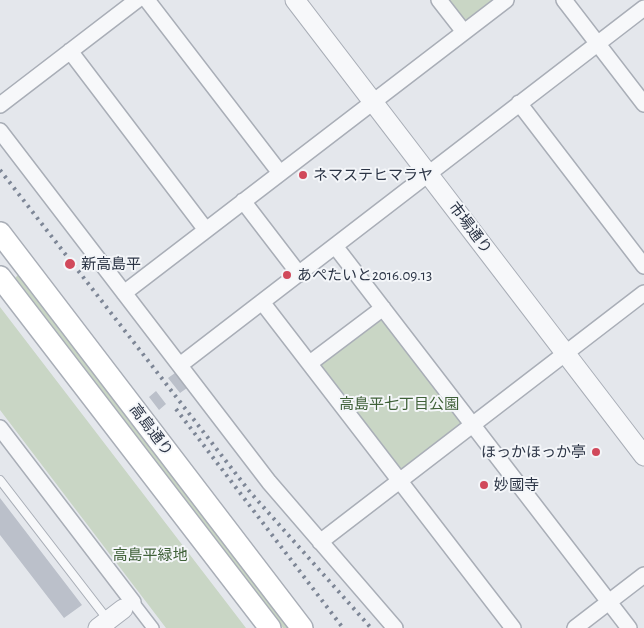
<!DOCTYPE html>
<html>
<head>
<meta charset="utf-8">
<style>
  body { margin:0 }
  canvas { display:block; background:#e4e7ec }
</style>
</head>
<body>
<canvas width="644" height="628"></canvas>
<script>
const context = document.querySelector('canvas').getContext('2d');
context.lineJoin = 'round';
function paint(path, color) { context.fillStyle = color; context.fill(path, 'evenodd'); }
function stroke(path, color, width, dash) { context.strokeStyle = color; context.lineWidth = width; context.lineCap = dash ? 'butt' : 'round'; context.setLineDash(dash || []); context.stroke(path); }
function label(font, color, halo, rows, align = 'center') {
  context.font = font + ' "Alegreya Sans","Noto Sans JP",sans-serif'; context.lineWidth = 4; context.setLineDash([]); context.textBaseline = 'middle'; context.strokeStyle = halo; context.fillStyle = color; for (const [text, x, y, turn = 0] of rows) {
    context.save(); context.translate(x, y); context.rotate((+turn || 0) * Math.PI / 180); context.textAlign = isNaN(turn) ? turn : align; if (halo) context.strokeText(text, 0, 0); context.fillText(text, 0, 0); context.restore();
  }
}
const green = new Path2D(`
  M 447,0 L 496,0 L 470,20 L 461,19 Z
  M 18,275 L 288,628 L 283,628 L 15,278 Z
  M 0,307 L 246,628 L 166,628 L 0,410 Z
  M 377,318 L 384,319 L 462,420 L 461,426 L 404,469 L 398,469 L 320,367 L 321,360 Z`);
const building = new Path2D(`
  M 175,373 L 187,388 L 180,393 L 168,378 Z
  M 156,391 L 166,404 L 159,410 L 149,397 Z
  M 0,498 L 82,605 L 64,618 L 0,535 Z`);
const service = new Path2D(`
  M 0,480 L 108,620`);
const pedestrian = new Path2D(`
  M 127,606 L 133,602 L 153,628`);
const minor = new Path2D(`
  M 147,0 L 280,173
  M 439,0 L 464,32
  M 564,0 L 644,104
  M 70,51 L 206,230
  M 519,103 L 644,266
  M 0,105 L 137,0
  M 0,131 L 269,482 L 395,628
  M 243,201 L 299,274
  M 335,246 L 629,628
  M 124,293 L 506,0
  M 262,302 L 513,628
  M 310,363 L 383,308
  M 180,365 L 644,8
  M 0,428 L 133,602
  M 320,542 L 644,293
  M 575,628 L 644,575`);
const tertiary = new Path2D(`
  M 295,0 L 644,456
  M 98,628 L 123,609`);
const secondary = new Path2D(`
  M 0,233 L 302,628
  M 0,277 L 270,628`);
const rail = new Path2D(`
  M 0,170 L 250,492 L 371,628
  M 176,409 L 343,628`);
const markers = [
  [303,175,5,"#d1495b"],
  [70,264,6,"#d1495b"],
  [287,275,5,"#d1495b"],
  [596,452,5,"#d1495b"],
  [484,485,5,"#d1495b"]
];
const poiNames = [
  ["ネマステヒマラヤ",313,175],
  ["新高島平",81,264],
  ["あぺたいと2016.09.13",297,275],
  ["ほっかほっか亭",586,452,"right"],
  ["妙國寺",494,485]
];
const streetNames = [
  ["市場通り",470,228,53],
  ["高島通り",151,430,53]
];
const parkNames = [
  ["高島平七丁目公園",399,404],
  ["高島平緑地",150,555]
];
paint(green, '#c9d6c5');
paint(building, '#bbc0ca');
stroke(service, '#a9aeb7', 10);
stroke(pedestrian, '#a9aeb7', 14);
stroke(minor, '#a9aeb7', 18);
stroke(tertiary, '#a9aeb7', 21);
stroke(secondary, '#a9aeb7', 24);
stroke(service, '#f7f8fa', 8);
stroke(pedestrian, '#f7f8fa', 11);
stroke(minor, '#f7f8fa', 15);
stroke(tertiary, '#f7f8fa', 19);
stroke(secondary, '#fff', 21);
stroke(rail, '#7d8696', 4, [2.5, 5]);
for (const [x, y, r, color] of markers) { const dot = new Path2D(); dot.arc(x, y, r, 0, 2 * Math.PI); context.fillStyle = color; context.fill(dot); stroke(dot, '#f4f6f9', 2); }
label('15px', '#2b3445', '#f4f6f9', poiNames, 'left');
label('15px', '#2b3445', '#f4f6f9', streetNames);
label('15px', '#3f6138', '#f4f6f9', parkNames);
</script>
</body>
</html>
